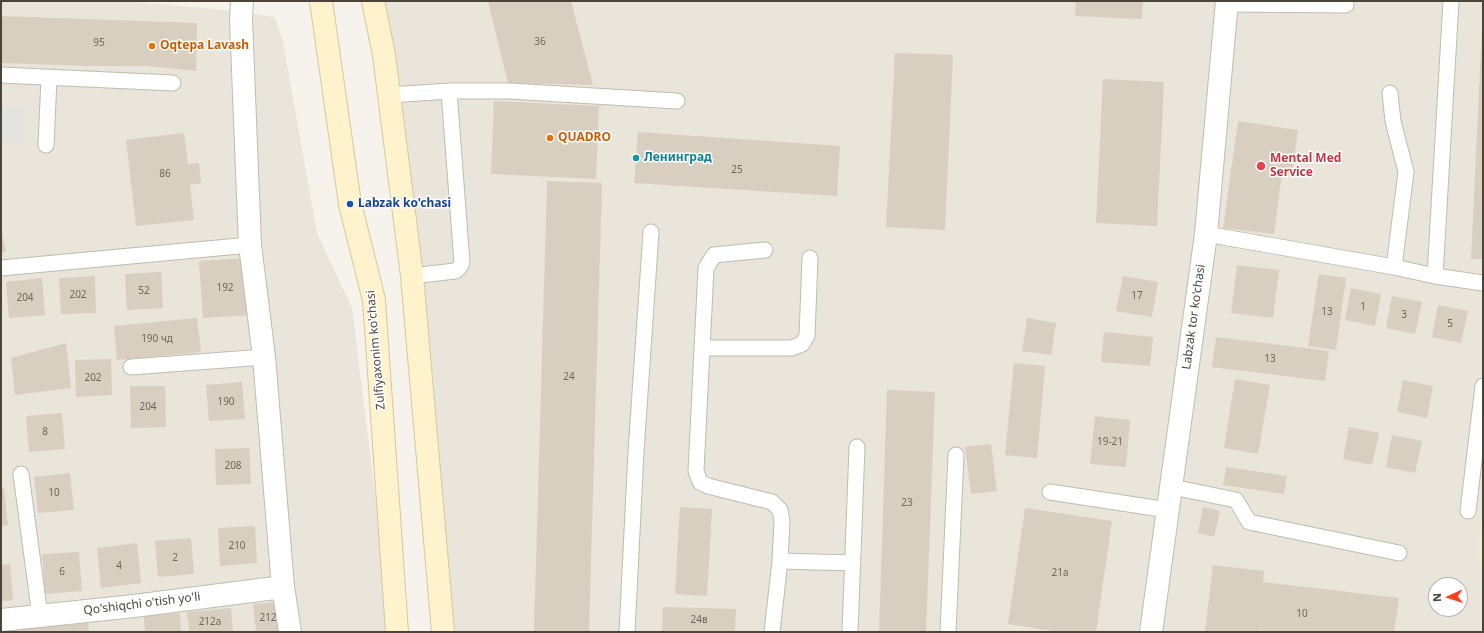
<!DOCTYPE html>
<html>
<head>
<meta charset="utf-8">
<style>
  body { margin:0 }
  #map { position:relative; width:1484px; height:633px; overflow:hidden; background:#f6f3ec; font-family:"Noto Sans",sans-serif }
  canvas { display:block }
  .frame { position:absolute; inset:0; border:2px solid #4b4439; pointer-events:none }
  .north { position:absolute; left:1428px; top:577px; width:40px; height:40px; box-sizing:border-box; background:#fff; border:1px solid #b7b4b0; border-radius:50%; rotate:267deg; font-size:11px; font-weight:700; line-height:16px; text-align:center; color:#4b4439 }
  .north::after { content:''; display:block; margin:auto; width:14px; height:18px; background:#fc3f1d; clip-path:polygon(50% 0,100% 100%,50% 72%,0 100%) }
</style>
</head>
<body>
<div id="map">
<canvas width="1484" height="633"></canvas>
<div class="frame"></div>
<div class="north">N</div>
</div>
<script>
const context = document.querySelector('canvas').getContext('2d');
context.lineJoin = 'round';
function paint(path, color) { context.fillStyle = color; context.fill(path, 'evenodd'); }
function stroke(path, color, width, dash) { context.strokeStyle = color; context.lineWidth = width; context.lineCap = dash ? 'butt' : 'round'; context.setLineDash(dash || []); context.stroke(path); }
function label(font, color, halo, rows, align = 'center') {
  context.font = font + ' "Noto Sans",sans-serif'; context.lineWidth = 3; context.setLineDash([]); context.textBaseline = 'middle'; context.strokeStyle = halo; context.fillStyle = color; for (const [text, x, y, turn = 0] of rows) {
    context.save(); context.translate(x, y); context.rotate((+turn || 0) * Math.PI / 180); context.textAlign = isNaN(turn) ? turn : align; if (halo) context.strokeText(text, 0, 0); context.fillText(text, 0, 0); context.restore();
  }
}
const residential = new Path2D(`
  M 1,1 L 125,1 L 226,10 L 275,17 L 283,42 L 317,233 L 352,308 L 392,632 L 1,632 Z
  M 373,1 L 1483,1 L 1483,632 L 443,632 ZM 1436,585 L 1460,585 L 1460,609 L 1436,609 Z`);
const education = new Path2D(`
  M 1483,502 L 1483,571 L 1477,562 Z`);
const parking = new Path2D(`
  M 1,107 L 26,107 L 25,143 L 1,143 Z`);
const building = new Path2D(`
  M 488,1 L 571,1 L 593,85 L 508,83 Z
  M 1076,1 L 1143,1 L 1142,19 L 1075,16 Z
  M 1,16 L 197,23 L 196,71 L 148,66 L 87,66 L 1,63 Z
  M 1482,26 L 1483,26 L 1483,259 L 1471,259 Z
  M 895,53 L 953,55 L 945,230 L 886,227 Z
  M 1103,79 L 1164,82 L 1157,226 L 1096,223 Z
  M 494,101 L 599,106 L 596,179 L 491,174 Z
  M 1238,121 L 1298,130 L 1292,174 L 1282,173 L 1274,234 L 1223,228 Z
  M 638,132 L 840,146 L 837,196 L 634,183 Z
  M 184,133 L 188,164 L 199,163 L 201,183 L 190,185 L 194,220 L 136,226 L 126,140 Z
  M 547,181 L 602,183 L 589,632 L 534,632 Z
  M 2,233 L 6,252 L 1,253 L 1,234 Z
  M 247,258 L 250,315 L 203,318 L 199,261 Z
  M 1237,265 L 1279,270 L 1273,318 L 1231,313 Z
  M 161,272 L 163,308 L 127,310 L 125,274 Z
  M 1319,274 L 1346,278 L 1336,350 L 1308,346 Z
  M 95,276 L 96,313 L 61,314 L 59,278 Z
  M 1123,276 L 1158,282 L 1152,317 L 1116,311 Z
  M 42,278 L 45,315 L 9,318 L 6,282 Z
  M 1351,288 L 1381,294 L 1375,326 L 1345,320 Z
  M 1392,296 L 1422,302 L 1415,334 L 1386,328 Z
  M 1438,305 L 1468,311 L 1461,343 L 1432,337 Z
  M 197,318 L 201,352 L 117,360 L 114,326 Z
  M 1027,318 L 1056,323 L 1051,355 L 1022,351 Z
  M 1104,332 L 1153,337 L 1150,366 L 1101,362 Z
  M 1216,337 L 1329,351 L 1325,381 L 1212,367 Z
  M 66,343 L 71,388 L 15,395 L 11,358 Z
  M 111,359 L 112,395 L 76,397 L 75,360 Z
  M 1014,363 L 1045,366 L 1037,458 L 1005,455 Z
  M 1235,379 L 1270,385 L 1258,454 L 1224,448 Z
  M 1403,380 L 1433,386 L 1427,418 L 1397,412 Z
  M 242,382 L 245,419 L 209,421 L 206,385 Z
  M 130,386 L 165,386 L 166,427 L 131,428 Z
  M 887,390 L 935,392 L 926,632 L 879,632 Z
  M 62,413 L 65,449 L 29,452 L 26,416 Z
  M 1095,416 L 1130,420 L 1126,467 L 1090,464 Z
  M 1349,427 L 1379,433 L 1372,465 L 1343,459 Z
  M 1392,435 L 1422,441 L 1415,473 L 1386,467 Z
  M 991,444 L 997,491 L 971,494 L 965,447 Z
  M 249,448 L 251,484 L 216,485 L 215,449 Z
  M 1226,467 L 1287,476 L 1284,494 L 1223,485 Z
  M 70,473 L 74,510 L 38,513 L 34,477 Z
  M 1,488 L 4,488 L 8,525 L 1,526 Z
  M 680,507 L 712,509 L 707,596 L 675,594 Z
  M 1203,507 L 1220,511 L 1214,537 L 1198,533 Z
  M 1025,508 L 1112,521 L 1096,632 L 1060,632 L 1008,624 Z
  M 255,526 L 257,563 L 220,566 L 218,528 Z
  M 191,538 L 194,574 L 158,577 L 155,541 Z
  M 137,543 L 141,583 L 101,588 L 97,548 Z
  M 79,552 L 82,591 L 45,594 L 42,554 Z
  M 10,564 L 13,600 L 1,601 L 1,565 Z
  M 1213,565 L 1264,571 L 1263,582 L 1399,598 L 1394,632 L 1273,632 L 1260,630 L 1259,632 L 1205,632 Z
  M 279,602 L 282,632 L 256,632 L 253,604 Z
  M 663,607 L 736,609 L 735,632 L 662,632 Z
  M 231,608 L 233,632 L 189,632 L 187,612 Z
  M 180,613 L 181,632 L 145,632 L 144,616 Z
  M 88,623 L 89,632 L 8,632 L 8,629 Z`);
const lane = new Path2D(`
  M 1228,4 L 1346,5
  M 1,75 L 173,83
  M 1390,93 L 1393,121 L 1406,172 L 1394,267
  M 390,95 L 449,91
  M 46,145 L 49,78
  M 1206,234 L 1394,267 L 1435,276 L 1483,283
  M 765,250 L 714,255 L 706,268 L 696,471 L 700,482 L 708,486 L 772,502 L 780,510 L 782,521 L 780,561 L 772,632
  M 1,268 L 250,245
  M 412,276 L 455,271 L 459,268 L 462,263 L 449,91 L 510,91 L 677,101
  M 1435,276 L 1451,1
  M 702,348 L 792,348 L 802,344 L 807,336 L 810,258
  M 131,367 L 264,357
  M 21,474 L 40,616
  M 1172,487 L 1236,500 L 1249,522 L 1399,553
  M 1050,492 L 1168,510
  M 1468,511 L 1483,386
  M 780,561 L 853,563
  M 627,632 L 636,452 L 651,232
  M 850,632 L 857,447
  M 948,632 L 956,455`);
const street = new Path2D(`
  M 242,1 L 241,20 L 250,245 L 264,357 L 283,587 L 290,632
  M 1,620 L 134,606 L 283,587
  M 1151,632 L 1206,234 L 1227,1`);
const secondary = new Path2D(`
  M 321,1 L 350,204 L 374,300 L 397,632
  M 373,1 L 384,55 L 412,276 L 443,632`);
const markers = [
  [152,46,4,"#e8710a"],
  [550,138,4,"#e8710a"],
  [636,158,4,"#0f9aa8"],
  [1261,166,5,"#e0444e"],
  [350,204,4,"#1a4fb4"]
];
const numberNames = [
  ["36",540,42],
  ["95",99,43],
  ["25",737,170],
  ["86",165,174],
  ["192",225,288],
  ["52",144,291],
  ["202",78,295],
  ["17",1137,296],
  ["204",25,298],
  ["1",1363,307],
  ["13",1327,312],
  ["3",1404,315],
  ["5",1450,324],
  ["190 чд",157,339],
  ["13",1270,359],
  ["24",569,377],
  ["202",93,378],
  ["190",226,402],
  ["204",148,407],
  ["8",45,432],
  ["19-21",1110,442],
  ["208",233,466],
  ["10",54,493],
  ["23",907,503],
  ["210",237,546],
  ["2",175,558],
  ["4",119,566],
  ["6",62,572],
  ["21а",1060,573],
  ["10",1302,614],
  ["212",268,618],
  ["24в",699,620],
  ["212а",210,622]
];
const foodNames = [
  ["Oqtepa Lavash",160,46],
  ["QUADRO",558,138]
];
const cultureNames = [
  ["Ленинград",644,158]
];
const healthNames = [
  ["Mental Med",1270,159],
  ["Service",1270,173]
];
const transitNames = [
  ["Labzak ko'chasi",358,204]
];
const streetNames = [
  ["Labzak tor ko'chasi",1194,317,-82],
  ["Zulfiyaxonim ko'chasi",376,350,-95],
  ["Qo'shiqchi o'tish yo'li",142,604,-7]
];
paint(residential, '#eae5da');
paint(education, '#efe8d6');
paint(parking, '#e5e3e0');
paint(building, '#d8cfc1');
stroke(lane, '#c2bbae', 17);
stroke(street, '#c2bbae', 24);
stroke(secondary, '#d6c79b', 24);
stroke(lane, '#fff', 15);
stroke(street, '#fff', 22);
stroke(secondary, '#fff3cd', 22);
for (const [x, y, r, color] of markers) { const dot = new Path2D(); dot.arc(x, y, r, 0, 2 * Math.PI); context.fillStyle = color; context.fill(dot); stroke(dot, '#fff', 1.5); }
label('10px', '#6e675b', null, numberNames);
label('bold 12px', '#c56008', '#fff', foodNames, 'left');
label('bold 12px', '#0d838f', '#fff', cultureNames, 'left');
label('bold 12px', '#be3a42', '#fff', healthNames, 'left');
label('bold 12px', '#164399', '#fff', transitNames, 'left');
label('12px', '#4b4439', '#fff', streetNames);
</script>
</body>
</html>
